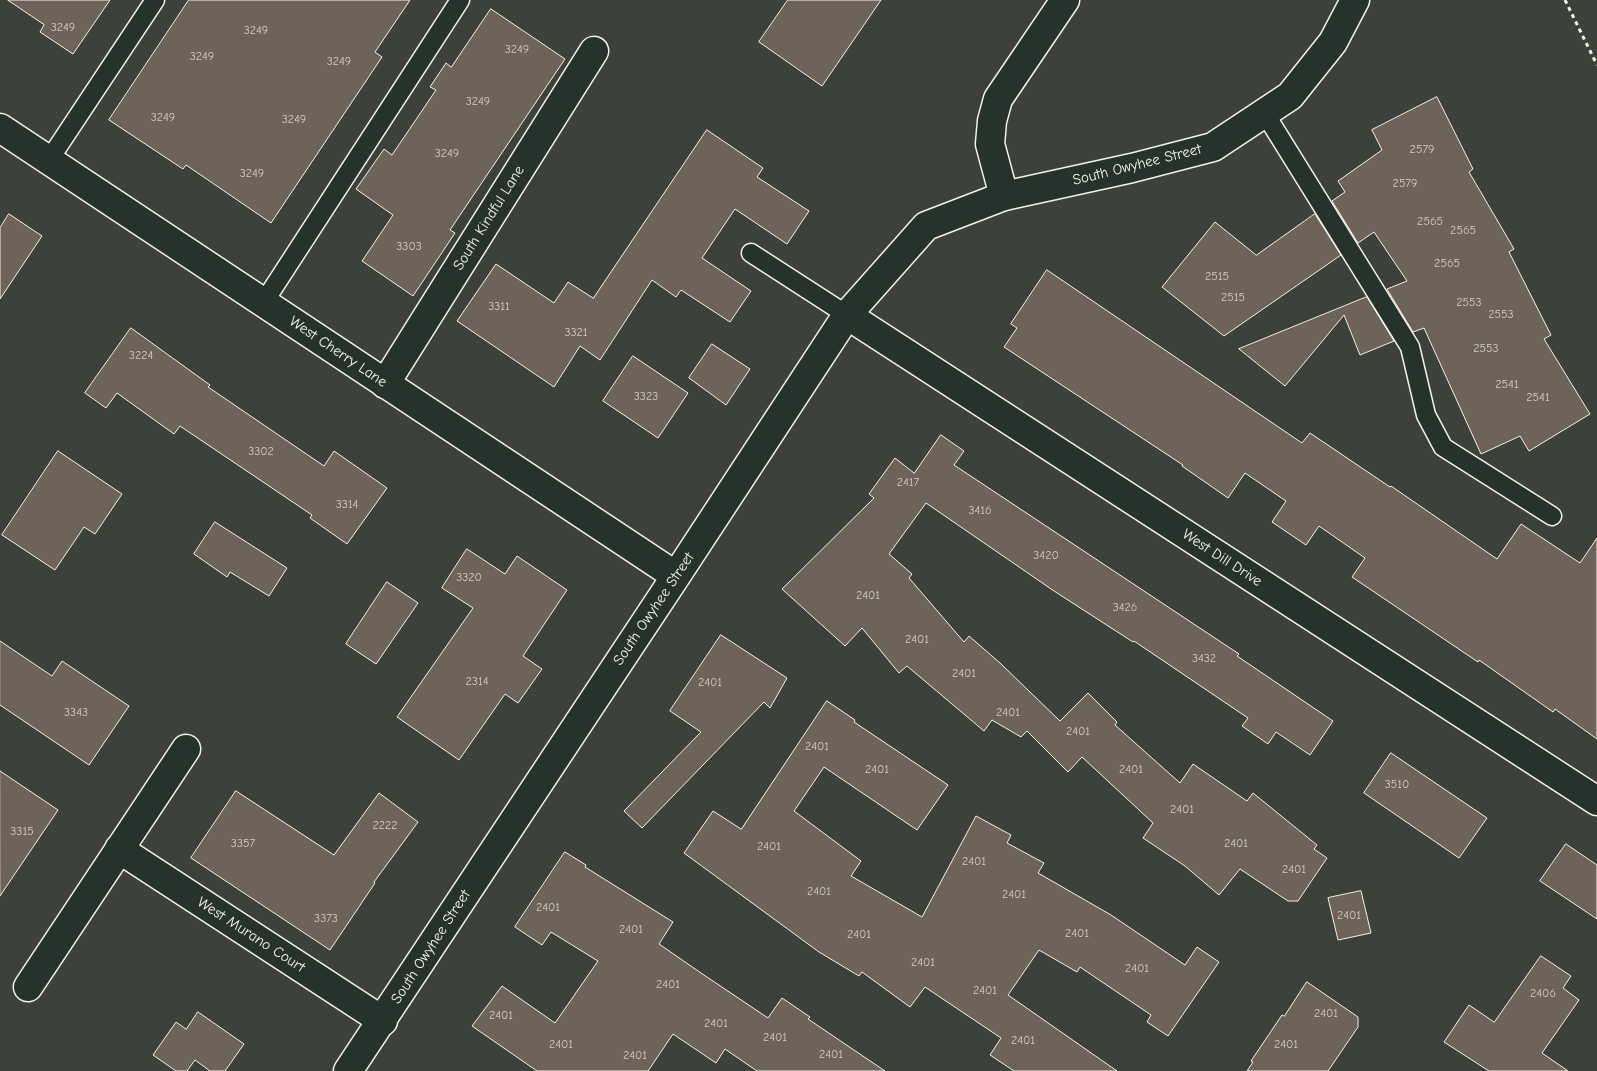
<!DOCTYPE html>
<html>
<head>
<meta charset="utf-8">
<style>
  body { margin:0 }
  canvas { display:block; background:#3c413a }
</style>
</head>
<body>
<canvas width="1597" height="1071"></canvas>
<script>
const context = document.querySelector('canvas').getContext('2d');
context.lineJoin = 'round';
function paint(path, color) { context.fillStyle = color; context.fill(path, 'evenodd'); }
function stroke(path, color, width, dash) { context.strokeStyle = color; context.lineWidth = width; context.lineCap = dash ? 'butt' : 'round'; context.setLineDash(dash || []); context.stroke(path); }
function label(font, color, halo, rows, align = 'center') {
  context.font = font + ' "Comic Neue",sans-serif'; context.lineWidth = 4.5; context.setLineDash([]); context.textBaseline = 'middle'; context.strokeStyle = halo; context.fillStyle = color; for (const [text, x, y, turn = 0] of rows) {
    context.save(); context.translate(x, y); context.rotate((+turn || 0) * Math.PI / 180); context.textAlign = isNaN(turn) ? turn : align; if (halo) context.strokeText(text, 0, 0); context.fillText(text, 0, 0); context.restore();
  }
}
const building = new Path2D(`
  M 8,0 L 110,0 L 73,54 L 40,32 L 44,25 Z
  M 189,0 L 410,0 L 375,52 L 382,57 L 271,223 L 186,165 L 183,169 L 109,120 Z
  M 788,0 L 881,0 L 822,86 L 759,42 Z
  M 491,9 L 565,59 L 450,230 L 455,233 L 413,296 L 362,261 L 393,215 L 356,189 L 384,149 L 392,155 L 436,90 L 430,87 L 446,63 L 451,67 Z
  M 1437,97 L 1473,169 L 1469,172 L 1514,249 L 1509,252 L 1551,335 L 1544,339 L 1590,414 L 1529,451 L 1520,436 L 1481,454 L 1424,328 L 1413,332 L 1387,289 L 1407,281 L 1374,232 L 1358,243 L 1332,201 L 1345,192 L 1338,181 L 1382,150 L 1372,130 Z
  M 707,130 L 763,168 L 757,177 L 809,211 L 787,244 L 735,209 L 702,258 L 751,291 L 730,322 L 681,290 L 676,297 L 652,280 L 600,360 L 580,346 L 554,387 L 457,321 L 496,264 L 554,303 L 568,282 L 593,298 Z
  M 9,214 L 42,236 L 0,299 L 0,228 Z
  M 1315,214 L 1341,255 L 1224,336 L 1162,287 L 1215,222 L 1256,255 Z
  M 1047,270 L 1302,443 L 1310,433 L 1390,487 L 1391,486 L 1497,559 L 1521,524 L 1580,563 L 1597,538 L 1597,739 L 1555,709 L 1553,712 L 1479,660 L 1478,662 L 1352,577 L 1365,558 L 1319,526 L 1306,545 L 1272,522 L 1286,501 L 1245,473 L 1228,498 L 1182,466 L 1183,465 L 1004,347 L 1017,328 L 1011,324 Z
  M 1367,297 L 1394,341 L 1360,355 L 1344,315 L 1285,386 L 1239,349 Z
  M 131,328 L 210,385 L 208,387 L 324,466 L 334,451 L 387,488 L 347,544 L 310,518 L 312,515 L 180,426 L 174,434 L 117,393 L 106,408 L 85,393 Z
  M 712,344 L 750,369 L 726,405 L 689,378 Z
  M 633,356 L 688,393 L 658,438 L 603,401 Z
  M 941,435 L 964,451 L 954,465 L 1239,654 L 1237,656 L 1333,721 L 1310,755 L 1276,732 L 1268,744 L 1242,726 L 1248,718 L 1134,641 L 1133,642 L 1054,591 L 926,503 L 889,554 L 912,574 L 909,578 L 964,642 L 969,636 L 1000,663 L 1060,721 L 1088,693 L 1117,722 L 1115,725 L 1180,783 L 1193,764 L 1247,801 L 1253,793 L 1317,845 L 1314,849 L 1327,858 L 1298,901 L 1288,901 L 1240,869 L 1219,895 L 1185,866 L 1143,838 L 1153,823 L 1082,757 L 1068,772 L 1027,731 L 1021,737 L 992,720 L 984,731 L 907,666 L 899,673 L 862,628 L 845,646 L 782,589 L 874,498 L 869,494 L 895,458 L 914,473 Z
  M 58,451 L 122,494 L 95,534 L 84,527 L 55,570 L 2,535 Z
  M 215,522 L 287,568 L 269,596 L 230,572 L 227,577 L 194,554 Z
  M 467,549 L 505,574 L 517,556 L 567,590 L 523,656 L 542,669 L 518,703 L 505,694 L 459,760 L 397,717 L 473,608 L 442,588 Z
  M 387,582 L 418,603 L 376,664 L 346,644 Z
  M 721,635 L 787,678 L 770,708 L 764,702 L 642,828 L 624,811 L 701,732 L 670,711 Z
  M 0,641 L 52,676 L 62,661 L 129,706 L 89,765 L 0,705 Z
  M 827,701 L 855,720 L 854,722 L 948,785 L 917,830 L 824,767 L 794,811 L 861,861 L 851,876 L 922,917 L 976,816 L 1011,835 L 1007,843 L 1044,863 L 1038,873 L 1111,915 L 1185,965 L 1197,947 L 1219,962 L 1168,1036 L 1147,1022 L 1151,1015 L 1080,967 L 1077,972 L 1039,950 L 1008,995 L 1117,1071 L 1014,1071 L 990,1055 L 1001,1038 L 925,987 L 910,1007 L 862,972 L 859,976 L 819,952 L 684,853 L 713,811 L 741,829 Z
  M 1391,753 L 1487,818 L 1459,858 L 1364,793 Z
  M 0,771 L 58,810 L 0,896 Z
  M 236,791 L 334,855 L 379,793 L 418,822 L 374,882 L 375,883 L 330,950 L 191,858 Z
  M 1566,844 L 1597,865 L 1597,919 L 1540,881 Z
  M 565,852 L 586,865 L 585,867 L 673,922 L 659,944 L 701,973 L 768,1018 L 782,998 L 810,1017 L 808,1019 L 885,1071 L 757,1071 L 725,1049 L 716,1063 L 673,1034 L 648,1071 L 537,1071 L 472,1026 L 502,986 L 555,1023 L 598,961 L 551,932 L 542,945 L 515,927 Z
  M 1361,891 L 1371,933 L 1338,940 L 1328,898 Z
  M 1541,956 L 1571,976 L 1563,988 L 1579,1000 L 1542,1053 L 1568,1071 L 1489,1071 L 1444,1042 L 1469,1005 L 1494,1022 Z
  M 1307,982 L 1358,1017 L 1358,1027 L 1328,1071 L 1247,1071 L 1253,1062 L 1251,1061 L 1282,1015 L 1284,1016 Z
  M 198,1012 L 244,1044 L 225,1071 L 210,1071 L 195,1060 L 187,1071 L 176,1071 L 153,1055 L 176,1022 L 186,1029 Z`);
const path = new Path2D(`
  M 1565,0 L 1597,65`);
const lane = new Path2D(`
  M 1264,112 L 1410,347 L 1426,415 L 1443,447 L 1552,516
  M 49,160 L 155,0
  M 751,253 L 847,315
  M 264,302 L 460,0`);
const street = new Path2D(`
  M 1004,196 L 990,144 L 992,121 L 998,99 L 1065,0
  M 847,315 L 1597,801
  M 385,384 L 594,51
  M 119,849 L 383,1021
  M 28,987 L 186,749`);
const secondary = new Path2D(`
  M 0,128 L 676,576
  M 348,1071 L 676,576 L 847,315 L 926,226 L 1004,196 L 1132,168 L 1213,147 L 1290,96 L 1333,42 L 1355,0`);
const numberNames = [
  ["3249",63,28],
  ["3249",256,31],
  ["3249",517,50],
  ["3249",202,57],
  ["3249",339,62],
  ["3249",478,102],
  ["3249",163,118],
  ["3249",294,120],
  ["2579",1422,150],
  ["3249",447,154],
  ["3249",252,174],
  ["2579",1405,184],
  ["2565",1430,222],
  ["2565",1463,231],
  ["3303",409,247],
  ["2565",1447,264],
  ["2515",1217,277],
  ["2515",1233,298],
  ["2553",1469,303],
  ["3311",499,307],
  ["2553",1501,315],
  ["3321",576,333],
  ["2553",1486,349],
  ["3224",141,356],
  ["2541",1507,385],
  ["3323",646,397],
  ["2541",1538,398],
  ["3302",261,452],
  ["2417",908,483],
  ["3314",347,505],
  ["3416",980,511],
  ["3420",1046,556],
  ["3320",469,578],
  ["2401",868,596],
  ["3426",1125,608],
  ["2401",917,640],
  ["3432",1204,659],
  ["2401",964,674],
  ["2314",477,682],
  ["2401",710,683],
  ["3343",76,713],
  ["2401",1008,713],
  ["2401",1078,732],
  ["2401",817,747],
  ["2401",877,770],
  ["2401",1131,770],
  ["3510",1397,785],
  ["2401",1182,810],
  ["2222",385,826],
  ["3315",22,832],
  ["3357",243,844],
  ["2401",1236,844],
  ["2401",769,847],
  ["2401",974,862],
  ["2401",1294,870],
  ["2401",819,892],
  ["2401",1014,895],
  ["2401",548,908],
  ["2401",1349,916],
  ["3373",326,919],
  ["2401",631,930],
  ["2401",1077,934],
  ["2401",859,935],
  ["2401",923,963],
  ["2401",1137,969],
  ["2401",668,985],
  ["2401",985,991],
  ["2406",1543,994],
  ["2401",1326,1014],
  ["2401",501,1016],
  ["2401",716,1024],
  ["2401",775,1038],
  ["2401",1023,1041],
  ["2401",561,1045],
  ["2401",1286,1045],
  ["2401",831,1055],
  ["2401",635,1056]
];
const streetNames = [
  ["South Owyhee Street",1137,165,-14],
  ["South Kindful Lane",489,218,-58],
  ["West Cherry Lane",338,352,34],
  ["West Dill Drive",1222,558,33],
  ["South Owyhee Street",654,609,-56],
  ["West Murano Court",251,935,33],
  ["South Owyhee Street",431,947,-57]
];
paint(building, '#6e6358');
stroke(building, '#f4f1e8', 1);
stroke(lane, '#f4f1e8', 21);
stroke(street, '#f4f1e8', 31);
stroke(secondary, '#f4f1e8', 31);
stroke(path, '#f4f1e8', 3, [4, 4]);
stroke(lane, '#26332d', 18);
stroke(street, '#26332d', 28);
stroke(secondary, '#26332d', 28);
label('12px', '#d2cec4', null, numberNames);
label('15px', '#f4f1e8', '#26332d', streetNames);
</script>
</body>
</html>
